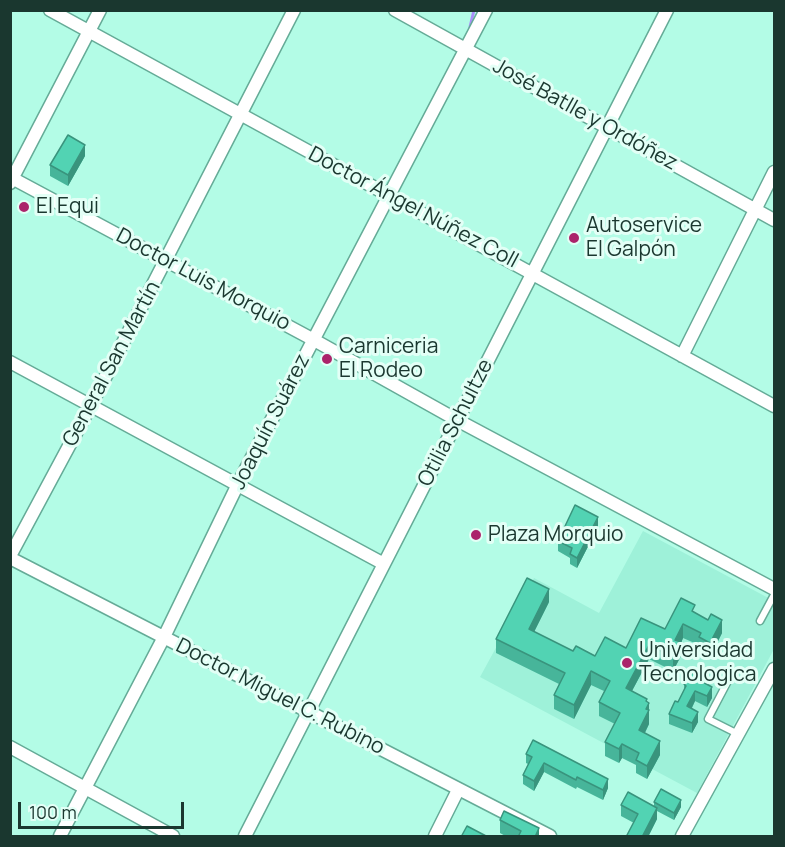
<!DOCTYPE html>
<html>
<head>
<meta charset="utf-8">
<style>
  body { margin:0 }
  #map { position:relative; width:785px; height:847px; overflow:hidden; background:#b3fce6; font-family:Manrope,sans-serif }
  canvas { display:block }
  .frame { position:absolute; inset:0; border:12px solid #1a372f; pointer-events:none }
  .scale { position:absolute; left:18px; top:802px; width:166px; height:27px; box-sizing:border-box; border:3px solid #1a372f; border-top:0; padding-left:8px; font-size:18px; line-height:21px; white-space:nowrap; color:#1a372f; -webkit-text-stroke:4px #e3fff6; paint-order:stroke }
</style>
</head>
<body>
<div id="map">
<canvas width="785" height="847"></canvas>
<div class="frame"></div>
<div class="scale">100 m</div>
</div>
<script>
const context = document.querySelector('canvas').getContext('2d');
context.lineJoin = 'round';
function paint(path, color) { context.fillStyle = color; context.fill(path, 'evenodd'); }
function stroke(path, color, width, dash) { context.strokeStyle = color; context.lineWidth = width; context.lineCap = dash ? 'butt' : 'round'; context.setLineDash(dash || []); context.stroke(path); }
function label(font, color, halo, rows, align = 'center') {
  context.font = font + ' Manrope,sans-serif'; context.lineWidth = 6; context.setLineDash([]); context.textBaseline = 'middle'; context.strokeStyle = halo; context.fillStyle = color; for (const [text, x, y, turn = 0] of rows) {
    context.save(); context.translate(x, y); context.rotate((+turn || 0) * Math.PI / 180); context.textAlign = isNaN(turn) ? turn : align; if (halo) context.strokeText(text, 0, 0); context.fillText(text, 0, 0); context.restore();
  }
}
const built = new Path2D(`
  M 643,531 L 774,601 L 774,649 L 697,793 L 480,677 L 534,578 L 599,613 Z`);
const stream = new Path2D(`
  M 470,27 L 474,10`);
const service = new Path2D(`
  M 760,621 L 774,595
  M 729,679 L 708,719 L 738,734`);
const minor = new Path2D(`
  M 50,10 L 774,406
  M 395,10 L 774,220
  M 10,177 L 314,340 L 457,420 L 774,589
  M 10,183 L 100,10
  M 682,356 L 774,172
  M 10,362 L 384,564
  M 10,556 L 91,405 L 294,10
  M 10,558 L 550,836
  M 10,747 L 173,836
  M 60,836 L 164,637 L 238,484 L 486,10
  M 245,836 L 667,10
  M 435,836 L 458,790
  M 682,836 L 774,669`);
const wall = new Path2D(`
  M 85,156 L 68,186 L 50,176 L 50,165 Z
  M 598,527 L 577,568 L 570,564 L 570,558 L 558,551 L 558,541 Z
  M 549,602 L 534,632 L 573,651 L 595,656 L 626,648 L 665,629 L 695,613 L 722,633 L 710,657 L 699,651 L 699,645 L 683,638 L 681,643 L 681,656 L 673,671 L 649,659 L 632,691 L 649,703 L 649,724 L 645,733 L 660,755 L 647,779 L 636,773 L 636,765 L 622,758 L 619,763 L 605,756 L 605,742 L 615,724 L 599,716 L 599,702 L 604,691 L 591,685 L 574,719 L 554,709 L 554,695 L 559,684 L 496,653 L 496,639 Z
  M 700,681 L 712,698 L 707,707 L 695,701 L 692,708 L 698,722 L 692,733 L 669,724 L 669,714 L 678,702 L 684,691 L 684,684 Z
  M 526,754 L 608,788 L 603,800 L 577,787 L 576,789 L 544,772 L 534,791 L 523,784 L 523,775 L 528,764 L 526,763 Z
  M 654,802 L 681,807 L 674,820 L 657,811 L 657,819 L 648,837 L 626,837 L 634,823 L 621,816 L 621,805 L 654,806 Z
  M 500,820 L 539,837 L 507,837 L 500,833 Z`);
const shadedWall = new Path2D(`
  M 85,145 L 85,156 L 68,186 L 68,175 Z
  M 598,517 L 598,527 L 577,568 L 577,558 Z
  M 549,589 L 549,602 L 529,642 L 529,629 Z
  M 722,620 L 722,633 L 710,657 L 710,643 Z
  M 683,624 L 683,638 L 681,643 L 681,656 L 673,671 L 673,657 L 675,640 Z
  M 649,645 L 649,659 L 626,702 L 626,688 Z
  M 591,671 L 591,685 L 574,719 L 574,705 Z
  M 712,687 L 712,698 L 707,707 L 707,696 Z
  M 695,691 L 695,701 L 687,717 L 687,706 Z
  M 647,699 L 647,707 L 649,703 L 649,724 L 639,744 L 639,730 Z
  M 698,712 L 698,722 L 692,733 L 692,723 Z
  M 660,741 L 660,755 L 647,779 L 647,766 Z
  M 622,744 L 622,758 L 619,763 L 619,749 Z
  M 544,763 L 544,772 L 534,791 L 534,781 Z
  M 608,779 L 608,788 L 603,800 L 603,790 Z
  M 681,800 L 681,807 L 674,820 L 674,813 Z
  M 657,808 L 657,819 L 648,837 L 642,837 Z
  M 539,828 L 539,837 L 535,837 Z`);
const building = new Path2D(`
  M 68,135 L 85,145 L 68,175 L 50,165 Z
  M 575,505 L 598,517 L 577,558 L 570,554 L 572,548 L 558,541 Z
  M 527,578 L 549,589 L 529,629 L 573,651 L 576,646 L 595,656 L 605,637 L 626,648 L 641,618 L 665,629 L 681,598 L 695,605 L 692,611 L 708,620 L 711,614 L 722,620 L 710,643 L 699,637 L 701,633 L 683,624 L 675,640 L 681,642 L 673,657 L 649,645 L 635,671 L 626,688 L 647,699 L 646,701 L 649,703 L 646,709 L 649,710 L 639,730 L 660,741 L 647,766 L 636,760 L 639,753 L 622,744 L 619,749 L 605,742 L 620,713 L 599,702 L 610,681 L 591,671 L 574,705 L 554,695 L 565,673 L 496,639 Z
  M 690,672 L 700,677 L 699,680 L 712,687 L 707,696 L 695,691 L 687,706 L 698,712 L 692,723 L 669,714 L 675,701 L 678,702 L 686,686 L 684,684 Z
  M 533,740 L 608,779 L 603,790 L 577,777 L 576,780 L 544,763 L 534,781 L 523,775 L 532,757 L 526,754 Z
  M 661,789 L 681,800 L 674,813 L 654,802 Z
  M 628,792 L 657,808 L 642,837 L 626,837 L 638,814 L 621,805 Z
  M 504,811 L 539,828 L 535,837 L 518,837 L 521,831 L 500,820 Z
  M 467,826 L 488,837 L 461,837 Z`);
const markers = [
  [24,207,6,"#ab246b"],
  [574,238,6,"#ab246b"],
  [327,359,6,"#ab246b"],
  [476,535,6,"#ab246b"],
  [627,663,6,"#ab246b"]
];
const streetNames = [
  ["José Batlle y Ordóñez",585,115,29],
  ["Doctor Ángel Núñez Coll",413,208,28],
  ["Doctor Luis Morquio",203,280,28],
  ["General San Martín",112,364,-62],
  ["Joaquín Suárez",271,422,-63],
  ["Otilia Schultze",456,423,-63],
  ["Doctor Miguel C. Rubino",280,697,27]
];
const poiNames = [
  ["El Equi",36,207],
  ["Autoservice",586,226],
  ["El Galpón",586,250],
  ["Carniceria",339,347],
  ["El Rodeo",339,371],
  ["Plaza Morquio",488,535],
  ["Universidad",639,651],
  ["Tecnologica",639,675]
];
paint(built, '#9ef1d9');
stroke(stream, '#aa8ff9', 3);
stroke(service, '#65ab97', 9);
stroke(minor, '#65ab97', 15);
stroke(service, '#fff', 6);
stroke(minor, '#fff', 12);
paint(wall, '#47b59a');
paint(shadedWall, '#39947d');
paint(building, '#52d3b3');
stroke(building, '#39947d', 1.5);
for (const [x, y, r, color] of markers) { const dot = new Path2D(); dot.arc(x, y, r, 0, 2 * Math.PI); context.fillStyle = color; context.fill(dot); stroke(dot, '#e3fff6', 2); }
label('21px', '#1a372f', '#e3fff6', streetNames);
label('21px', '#1a372f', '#e3fff6', poiNames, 'left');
</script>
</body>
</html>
